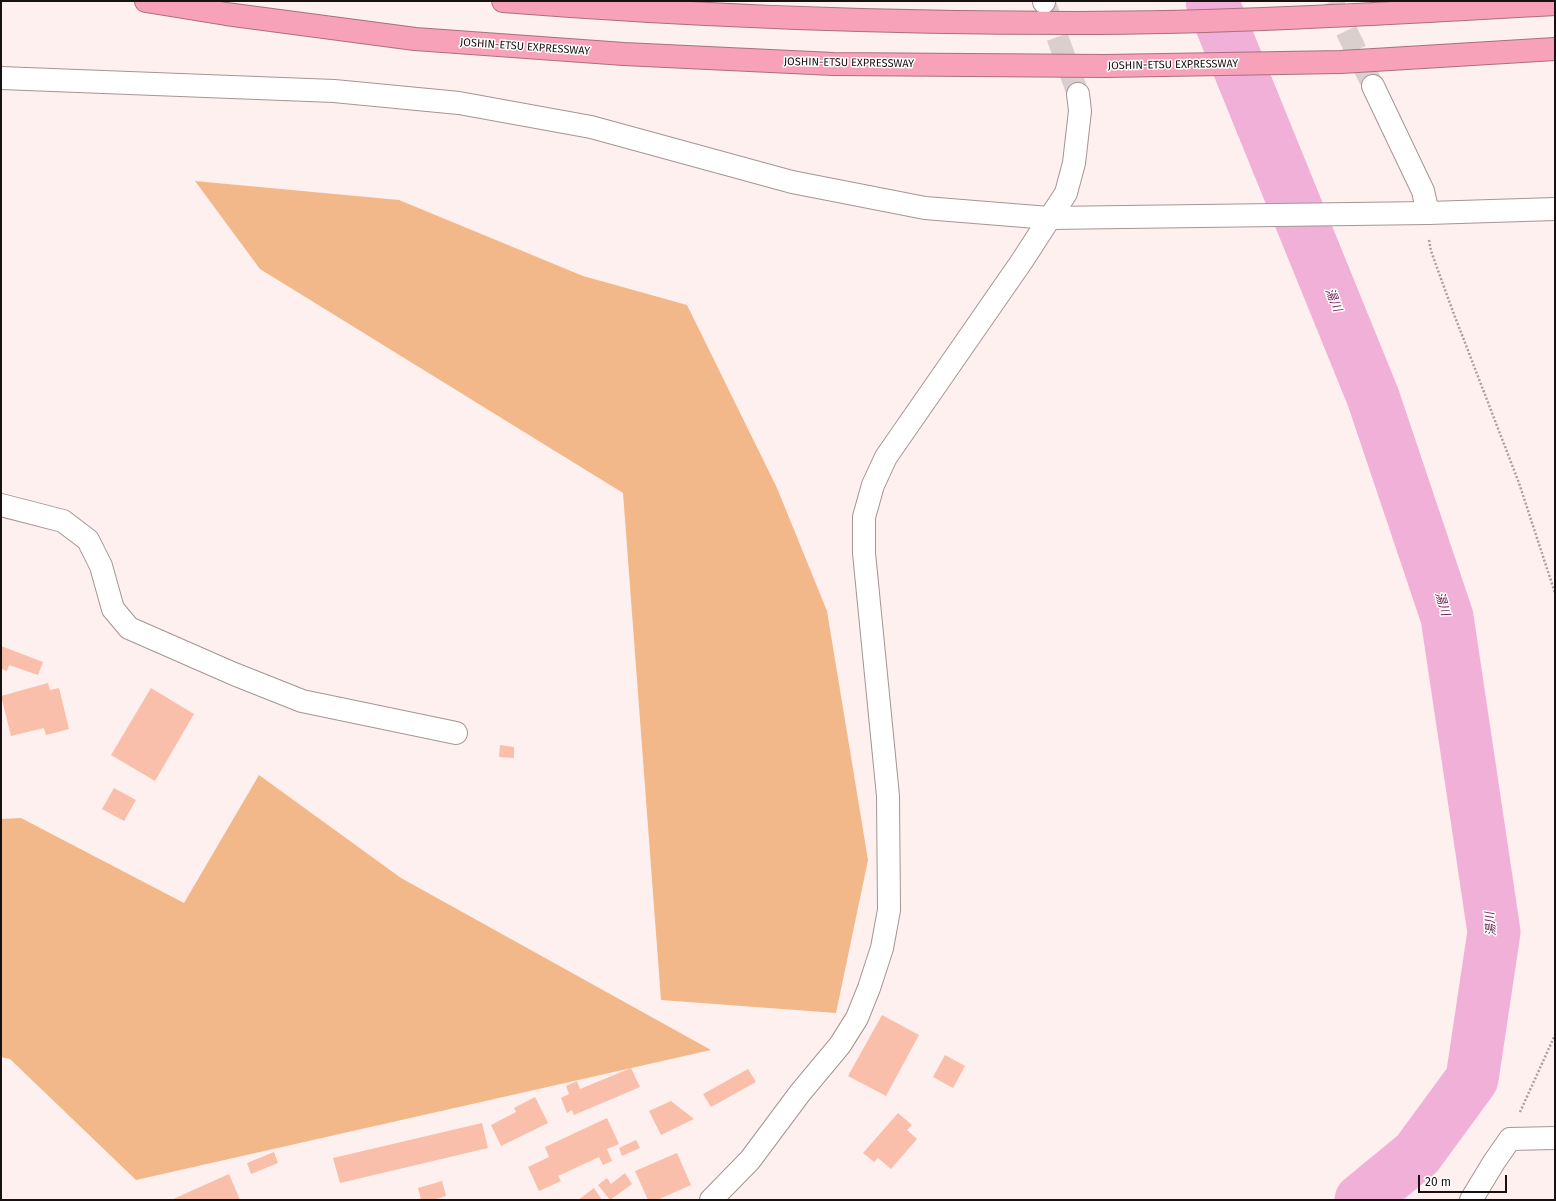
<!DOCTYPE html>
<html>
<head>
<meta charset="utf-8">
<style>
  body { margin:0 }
  #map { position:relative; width:1556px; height:1201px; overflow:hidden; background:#fef0ef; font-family:"Fira Sans",sans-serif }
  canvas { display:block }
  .frame { position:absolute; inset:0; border:2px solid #171111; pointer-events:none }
  .scale { position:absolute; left:1418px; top:1175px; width:89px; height:18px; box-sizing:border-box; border:2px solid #171111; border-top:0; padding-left:5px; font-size:12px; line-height:14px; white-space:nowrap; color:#171111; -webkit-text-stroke:3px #fff; paint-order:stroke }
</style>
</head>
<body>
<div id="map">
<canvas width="1556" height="1201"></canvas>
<div class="frame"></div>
<div class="scale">20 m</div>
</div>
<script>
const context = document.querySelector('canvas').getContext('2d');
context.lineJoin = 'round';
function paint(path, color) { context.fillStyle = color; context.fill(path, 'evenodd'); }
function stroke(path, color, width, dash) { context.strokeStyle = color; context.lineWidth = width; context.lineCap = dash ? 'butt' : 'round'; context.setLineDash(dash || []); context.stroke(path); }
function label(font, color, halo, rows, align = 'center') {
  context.font = font + ' "Fira Sans","Noto Sans JP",sans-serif'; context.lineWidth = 3; context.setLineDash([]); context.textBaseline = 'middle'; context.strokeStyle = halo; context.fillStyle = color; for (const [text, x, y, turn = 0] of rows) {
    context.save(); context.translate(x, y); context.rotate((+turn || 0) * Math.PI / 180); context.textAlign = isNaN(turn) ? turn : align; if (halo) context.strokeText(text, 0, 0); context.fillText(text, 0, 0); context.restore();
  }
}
const forest = new Path2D(`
  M 195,181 L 399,200 L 583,276 L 687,305 L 777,488 L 827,611 L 868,860 L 836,1013 L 661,1000 L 623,493 L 260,269 Z
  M 259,775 L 401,878 L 711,1050 L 136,1180 L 10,1059 L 1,1057 L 1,819 L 21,818 L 184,903 Z`);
const river = new Path2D(`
  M 1212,1 L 1373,397 L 1447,617 L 1494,932 L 1472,1079 L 1417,1154 L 1361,1200`);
const building = new Path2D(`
  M 1,646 L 43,662 L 38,675 L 9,665 L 7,671 L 1,669 Z
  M 48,683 L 50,690 L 59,688 L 69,729 L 46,735 L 44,728 L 11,736 L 1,696 Z
  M 151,688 L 194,714 L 155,781 L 111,755 Z
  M 500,745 L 514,747 L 514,758 L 499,757 Z
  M 114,788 L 136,800 L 124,821 L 102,809 Z
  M 882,1015 L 919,1035 L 886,1096 L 848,1076 Z
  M 945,1055 L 965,1066 L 953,1088 L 933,1077 Z
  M 631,1068 L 640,1087 L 574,1115 L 572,1110 L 567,1113 L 561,1098 L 569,1094 L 566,1086 L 577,1081 L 580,1089 Z
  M 748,1069 L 756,1082 L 711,1107 L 703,1094 Z
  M 535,1097 L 548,1123 L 501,1146 L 491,1125 L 516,1112 L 514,1108 Z
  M 671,1101 L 694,1119 L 661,1135 L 649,1111 Z
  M 898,1113 L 912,1125 L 907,1130 L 917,1139 L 891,1169 L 878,1158 L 874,1162 L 863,1153 Z
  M 607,1118 L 619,1144 L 607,1149 L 612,1161 L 603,1165 L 599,1157 L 558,1176 L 561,1181 L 539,1191 L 528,1167 L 549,1157 L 545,1147 Z
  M 482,1123 L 488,1148 L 340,1183 L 333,1158 Z
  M 636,1140 L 640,1148 L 622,1156 L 619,1148 Z
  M 274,1152 L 278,1163 L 251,1174 L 247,1163 Z
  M 677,1153 L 691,1185 L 657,1200 L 648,1200 L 635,1171 Z
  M 625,1173 L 632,1184 L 610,1200 L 598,1185 L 607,1178 L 611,1184 Z
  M 229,1174 L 240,1200 L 171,1200 Z
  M 442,1181 L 446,1196 L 433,1200 L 421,1200 L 418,1188 Z
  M 594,1188 L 602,1200 L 578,1200 Z`);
const streetTunnel = new Path2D(`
  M 1332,1 L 1373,86
  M 1046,6 L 1078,94`);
const path = new Path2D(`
  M 1429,240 L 1431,251 L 1452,309 L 1519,483 L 1555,593
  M 1520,1112 L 1555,1035`);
const street = new Path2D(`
  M 1044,1 L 1044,2
  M 1373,86 L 1423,191 L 1428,213
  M 1,505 L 63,521 L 88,540 L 101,566 L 113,609 L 129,628 L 234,674 L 302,701 L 456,733
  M 711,1200 L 750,1160 L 800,1093 L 840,1045 L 857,1018 L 869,988 L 882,948 L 889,910 L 888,796 L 864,553 L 864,517 L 873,485 L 886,457 L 1022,261 L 1066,193 L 1074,163 L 1080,111 L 1078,94
  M 1471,1200 L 1494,1162 L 1510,1139 L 1555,1138`);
const secondary = new Path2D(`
  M 1,78 L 334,91 L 459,103 L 591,127 L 792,182 L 925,208 L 1049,218 L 1428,213 L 1555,209`);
const highway = new Path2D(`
  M 146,1 L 226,14 L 415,39 L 624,54 L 833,64 L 1105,66 L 1341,62 L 1555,49
  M 503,1 C 693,16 883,23 1074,23 C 1234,23 1395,13 1555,4`);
const streetNames = [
  ["JOSHIN-ETSU EXPRESSWAY",525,47,4],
  ["JOSHIN-ETSU EXPRESSWAY",849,63,1],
  ["JOSHIN-ETSU EXPRESSWAY",1173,65,-1]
];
const waterNames = [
  ["湯川",1333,300,68],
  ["湯川",1442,604,73],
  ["湯川",1491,924,-94]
];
paint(forest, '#f2b889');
stroke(river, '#f1b0d8', 53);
paint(building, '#f9bfaa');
stroke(streetTunnel, '#dbcfce', 22, [22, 11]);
stroke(street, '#a59594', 24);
stroke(secondary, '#a59594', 24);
stroke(highway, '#a96f7f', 24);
stroke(path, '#aa9f9f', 2.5, [2, 2]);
stroke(street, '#fff', 22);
stroke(secondary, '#fff', 22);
stroke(highway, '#f8a2ba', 22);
label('11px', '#171111', '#fff', streetNames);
label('italic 12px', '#6f2558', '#fff', waterNames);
</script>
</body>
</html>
